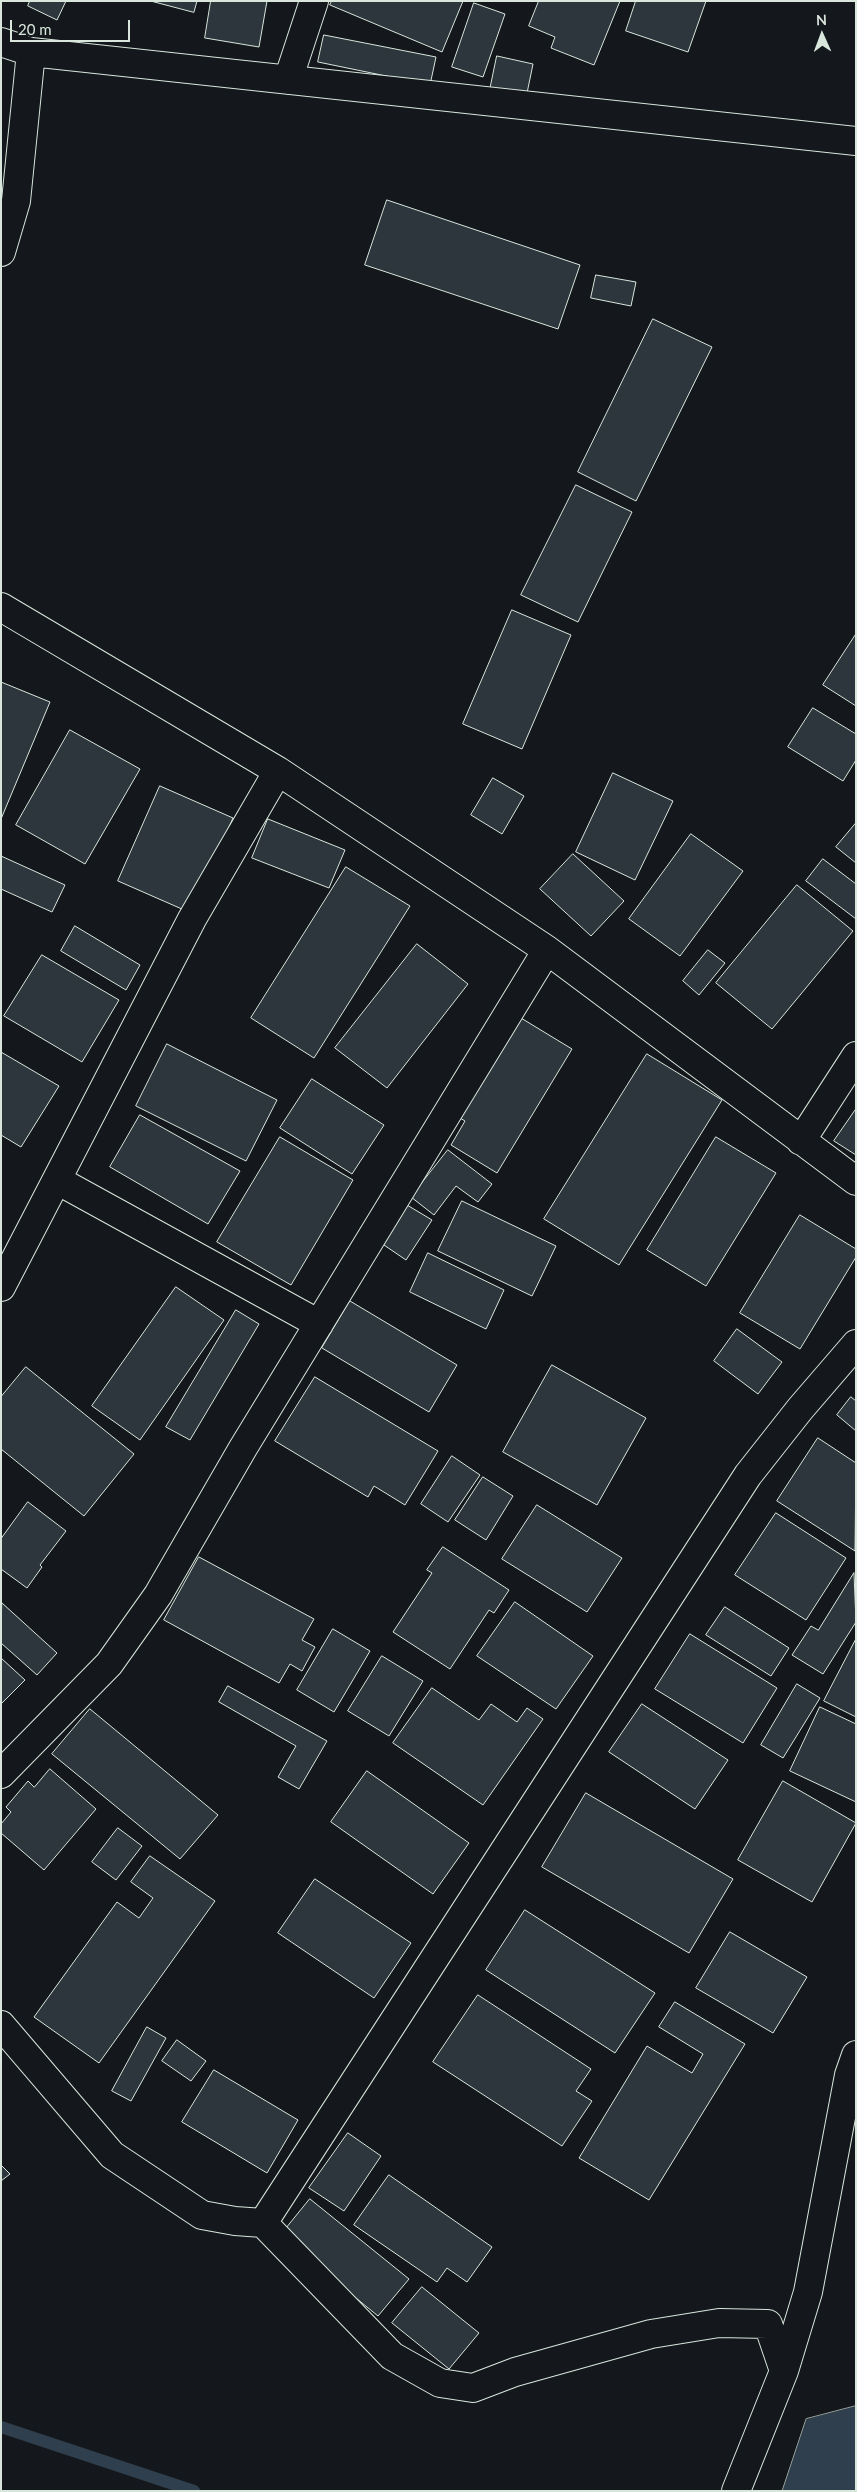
<!DOCTYPE html>
<html>
<head>
<meta charset="utf-8">
<style>
  body { margin:0 }
  #map { position:relative; width:857px; height:2492px; overflow:hidden; background:#14181c; font-family:Lato,sans-serif }
  canvas { display:block }
  .frame { position:absolute; inset:0; border:2px solid #d8e6dc; pointer-events:none }
  .north { position:absolute; left:797px; top:10px; width:50px; height:50px; -webkit-text-stroke:4px #14181c; paint-order:stroke; rotate:358deg; font-size:14px; font-weight:700; line-height:20px; text-align:center; color:#d8e6dc }
  .north::after { content:''; display:block; margin:auto; width:18px; height:22px; background:#d8e6dc; clip-path:polygon(50% 0,100% 100%,50% 72%,0 100%) }
  .scale { position:absolute; left:10px; top:20px; width:120px; height:22px; box-sizing:border-box; border:2px solid #d8e6dc; border-top:0; padding-left:6px; font-size:15px; line-height:18px; white-space:nowrap; color:#d8e6dc; -webkit-text-stroke:4px #14181c; paint-order:stroke }
</style>
</head>
<body>
<div id="map">
<canvas width="857" height="2492"></canvas>
<div class="frame"></div>
<div class="north">N</div>
<div class="scale">20 m</div>
</div>
<script>
const context = document.querySelector('canvas').getContext('2d');
context.lineJoin = 'round';
function paint(path, color) { context.fillStyle = color; context.fill(path, 'evenodd'); }
function stroke(path, color, width, dash) { context.strokeStyle = color; context.lineWidth = width; context.lineCap = dash ? 'butt' : 'round'; context.setLineDash(dash || []); context.stroke(path); }
const water = new Path2D(`
  M 856,2406 L 856,2491 L 782,2491 L 806,2419 Z`);
const stream = new Path2D(`
  M 1,2427 L 194,2491`);
const building = new Path2D(`
  M 30,1 L 66,1 L 57,20 L 28,6 Z
  M 151,1 L 197,1 L 194,12 Z
  M 211,1 L 267,1 L 259,47 L 205,38 Z
  M 332,1 L 463,1 L 442,52 L 330,5 Z
  M 539,1 L 620,1 L 594,65 L 551,48 L 555,37 L 529,26 Z
  M 636,1 L 706,1 L 688,52 L 626,31 Z
  M 474,3 L 505,14 L 483,77 L 452,67 Z
  M 324,35 L 436,57 L 430,85 L 318,62 Z
  M 497,56 L 533,64 L 526,98 L 490,90 Z
  M 387,200 L 580,265 L 558,329 L 365,265 Z
  M 596,275 L 636,282 L 631,306 L 591,298 Z
  M 653,319 L 712,347 L 636,501 L 578,472 Z
  M 576,485 L 632,512 L 578,622 L 521,595 Z
  M 512,610 L 571,635 L 522,749 L 463,724 Z
  M 856,634 L 856,706 L 823,685 Z
  M 1,682 L 50,702 L 1,819 Z
  M 813,708 L 856,734 L 856,760 L 843,781 L 788,747 Z
  M 70,730 L 140,769 L 85,864 L 16,825 Z
  M 613,773 L 673,801 L 635,880 L 576,852 Z
  M 493,778 L 524,796 L 502,834 L 471,815 Z
  M 160,786 L 233,818 L 191,913 L 118,881 Z
  M 268,819 L 345,850 L 329,888 L 252,858 Z
  M 856,823 L 856,863 L 836,847 Z
  M 691,834 L 743,871 L 680,956 L 629,919 Z
  M 573,854 L 624,901 L 591,936 L 540,889 Z
  M 1,856 L 65,885 L 52,912 L 1,889 Z
  M 823,859 L 856,884 L 856,919 L 806,881 Z
  M 346,867 L 410,906 L 314,1058 L 251,1018 Z
  M 797,885 L 853,931 L 772,1029 L 716,983 Z
  M 75,926 L 140,965 L 126,990 L 61,951 Z
  M 417,944 L 468,984 L 387,1088 L 335,1048 Z
  M 708,950 L 725,963 L 699,995 L 683,981 Z
  M 42,955 L 119,1000 L 82,1062 L 4,1016 Z
  M 516,1015 L 572,1049 L 497,1173 L 451,1145 L 465,1121 L 455,1115 Z
  M 167,1044 L 277,1100 L 246,1161 L 136,1106 Z
  M 1,1052 L 59,1086 L 21,1147 L 1,1135 Z
  M 647,1054 L 722,1100 L 619,1265 L 544,1219 Z
  M 312,1079 L 384,1125 L 352,1174 L 280,1128 Z
  M 856,1109 L 856,1155 L 834,1141 Z
  M 140,1115 L 240,1171 L 208,1224 L 110,1167 Z
  M 280,1137 L 353,1180 L 291,1285 L 217,1242 Z
  M 716,1137 L 776,1173 L 706,1286 L 647,1250 Z
  M 448,1150 L 492,1184 L 478,1202 L 456,1186 L 434,1215 L 411,1197 Z
  M 462,1201 L 556,1246 L 532,1296 L 438,1251 Z
  M 407,1205 L 432,1220 L 406,1260 L 381,1243 Z
  M 800,1215 L 856,1249 L 856,1257 L 800,1349 L 740,1313 Z
  M 428,1253 L 504,1290 L 486,1329 L 410,1292 Z
  M 176,1287 L 224,1320 L 140,1440 L 92,1406 Z
  M 350,1301 L 457,1365 L 429,1412 L 322,1348 Z
  M 236,1310 L 259,1324 L 190,1440 L 166,1427 Z
  M 737,1329 L 782,1362 L 758,1394 L 714,1361 Z
  M 552,1365 L 646,1418 L 597,1505 L 503,1452 Z
  M 26,1367 L 134,1454 L 84,1516 L 1,1449 L 1,1397 Z
  M 315,1377 L 438,1451 L 405,1505 L 374,1486 L 368,1497 L 275,1441 Z
  M 851,1397 L 856,1401 L 856,1431 L 837,1415 Z
  M 818,1438 L 856,1463 L 855,1551 L 777,1501 Z
  M 452,1456 L 480,1475 L 448,1522 L 421,1504 Z
  M 483,1477 L 513,1496 L 486,1540 L 455,1520 Z
  M 28,1502 L 66,1531 L 40,1565 L 42,1567 L 27,1588 L 1,1569 L 1,1539 Z
  M 537,1505 L 622,1558 L 587,1612 L 502,1559 Z
  M 776,1513 L 846,1558 L 806,1620 L 735,1575 Z
  M 443,1547 L 509,1590 L 494,1613 L 489,1610 L 450,1669 L 393,1632 L 432,1573 L 427,1570 Z
  M 199,1557 L 314,1619 L 302,1640 L 315,1647 L 302,1671 L 290,1664 L 279,1683 L 164,1620 Z
  M 854,1573 L 856,1622 L 823,1674 L 792,1655 L 811,1626 L 818,1630 Z
  M 515,1602 L 593,1656 L 556,1709 L 477,1656 Z
  M 2,1603 L 57,1653 L 37,1675 L 1,1643 Z
  M 725,1607 L 789,1648 L 771,1676 L 706,1635 Z
  M 333,1629 L 370,1651 L 334,1712 L 297,1690 Z
  M 690,1634 L 777,1688 L 743,1743 L 655,1689 Z
  M 856,1639 L 856,1717 L 824,1701 Z
  M 382,1656 L 423,1681 L 389,1736 L 348,1711 Z
  M 1,1658 L 25,1680 L 1,1704 Z
  M 797,1684 L 820,1698 L 783,1758 L 761,1745 Z
  M 228,1686 L 327,1741 L 299,1789 L 278,1777 L 296,1746 L 219,1702 Z
  M 432,1688 L 479,1720 L 491,1704 L 517,1722 L 527,1708 L 543,1719 L 483,1805 L 393,1743 Z
  M 642,1704 L 728,1760 L 695,1809 L 609,1752 Z
  M 820,1707 L 856,1724 L 856,1802 L 790,1771 Z
  M 90,1709 L 218,1815 L 180,1859 L 52,1754 Z
  M 50,1769 L 96,1809 L 44,1870 L 1,1833 L 1,1824 L 11,1812 L 6,1807 L 28,1781 L 34,1787 Z
  M 367,1771 L 469,1843 L 433,1894 L 331,1822 Z
  M 783,1781 L 856,1823 L 812,1902 L 738,1860 Z
  M 586,1793 L 733,1879 L 689,1953 L 542,1867 Z
  M 118,1828 L 142,1846 L 116,1880 L 92,1862 Z
  M 150,1856 L 215,1901 L 99,2063 L 34,2017 L 117,1902 L 139,1918 L 153,1898 L 131,1882 Z
  M 315,1879 L 411,1943 L 374,1998 L 278,1933 Z
  M 525,1910 L 655,1993 L 615,2053 L 486,1970 Z
  M 730,1932 L 807,1977 L 773,2033 L 696,1988 Z
  M 478,1995 L 591,2069 L 576,2091 L 592,2101 L 562,2146 L 433,2062 Z
  M 675,2002 L 745,2044 L 649,2200 L 579,2158 L 647,2046 L 692,2073 L 703,2054 L 659,2027 Z
  M 147,2027 L 166,2038 L 131,2101 L 112,2091 Z
  M 177,2040 L 206,2061 L 191,2081 L 162,2061 Z
  M 214,2070 L 298,2120 L 267,2173 L 182,2122 Z
  M 348,2133 L 381,2156 L 344,2211 L 309,2188 Z
  M 1,2165 L 10,2174 L 1,2181 Z
  M 389,2175 L 492,2247 L 467,2282 L 447,2268 L 437,2282 L 354,2225 Z
  M 310,2199 L 409,2279 L 378,2316 L 280,2236 Z
  M 422,2287 L 479,2333 L 449,2369 L 392,2323 Z`);
const minor = new Path2D(`
  M 1,42 L 31,52 L 856,141
  M 288,80 L 314,1
  M 1,252 L 16,201 L 31,52
  M 1,607 L 278,771 L 547,950 L 856,1181
  M 801,1141 L 856,1056
  M 57,1180 L 319,1324
  M 1,1287 L 192,919 L 278,771
  M 1,1774 L 109,1664 L 158,1595 L 243,1448 L 547,950
  M 1,2025 L 112,2155 L 202,2215 L 235,2221 L 263,2223 L 392,2356 L 440,2383 L 473,2388 L 515,2372 L 651,2334 L 719,2323 L 768,2324 L 784,2371
  M 263,2223 L 748,1475 L 800,1409 L 856,1344
  M 736,2491 L 784,2371 L 808,2292 L 849,2075 L 856,2055`);
paint(water, '#2f3f4d');
stroke(water, '#939e99', 1);
stroke(stream, '#2f3f4d', 12);
paint(building, '#2c363c');
stroke(building, '#d8e6dc', 1);
stroke(minor, '#d8e6dc', 30);
stroke(minor, '#14181c', 28);
</script>
</body>
</html>
